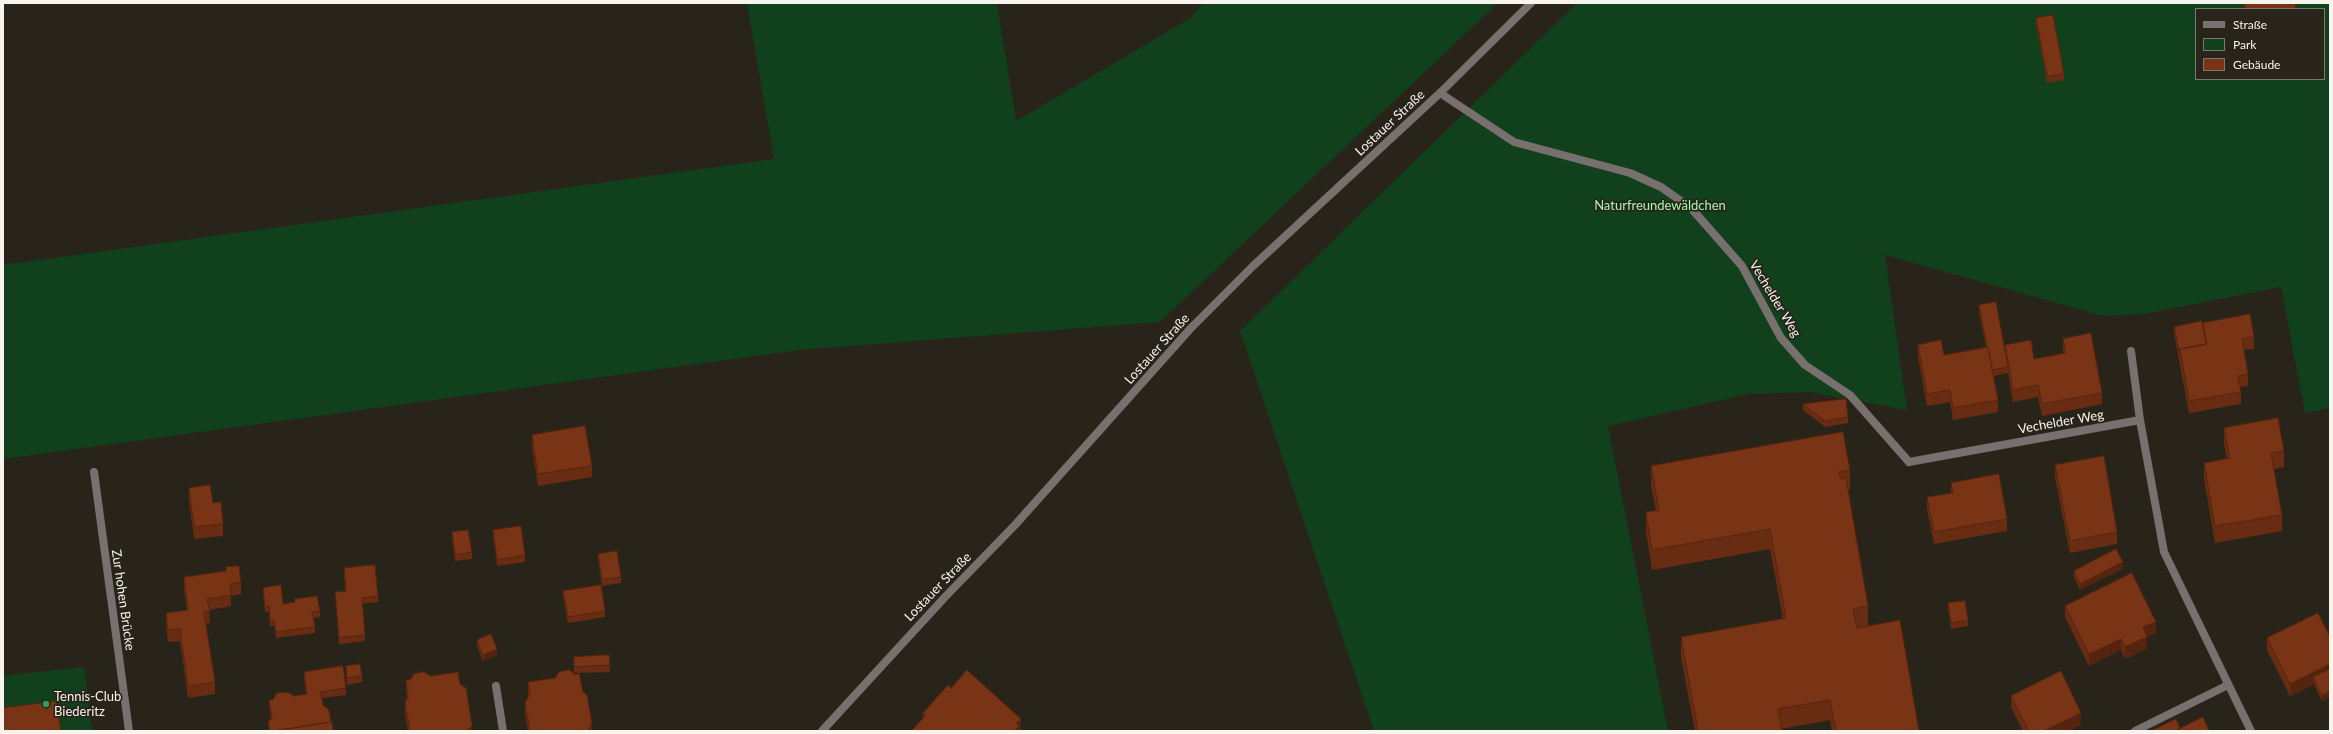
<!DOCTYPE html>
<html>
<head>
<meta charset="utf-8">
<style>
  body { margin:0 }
  #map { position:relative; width:2333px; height:734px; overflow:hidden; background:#29241a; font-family:Lato,sans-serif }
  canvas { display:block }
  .frame { position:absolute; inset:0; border:4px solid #f7f4ed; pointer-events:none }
  .legend { position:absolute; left:2195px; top:8px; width:130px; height:72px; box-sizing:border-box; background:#29241a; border:1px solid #7b776e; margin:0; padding:5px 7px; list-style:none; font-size:12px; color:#f7f4ed }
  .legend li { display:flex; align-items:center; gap:8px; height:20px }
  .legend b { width:20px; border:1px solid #7b776e }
</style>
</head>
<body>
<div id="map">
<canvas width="2333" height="734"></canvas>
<div class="frame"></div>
<ul class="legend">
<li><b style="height:5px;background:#77706f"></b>Straße</li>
<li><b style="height:11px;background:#11401d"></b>Park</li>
<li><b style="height:11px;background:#793315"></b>Gebäude</li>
</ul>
</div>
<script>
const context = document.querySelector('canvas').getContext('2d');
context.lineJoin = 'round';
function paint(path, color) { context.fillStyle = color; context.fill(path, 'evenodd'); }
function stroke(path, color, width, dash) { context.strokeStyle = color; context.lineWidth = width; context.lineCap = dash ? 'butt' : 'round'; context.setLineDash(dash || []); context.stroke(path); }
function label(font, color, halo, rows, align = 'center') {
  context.font = font + ' Lato,sans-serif'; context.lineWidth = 3.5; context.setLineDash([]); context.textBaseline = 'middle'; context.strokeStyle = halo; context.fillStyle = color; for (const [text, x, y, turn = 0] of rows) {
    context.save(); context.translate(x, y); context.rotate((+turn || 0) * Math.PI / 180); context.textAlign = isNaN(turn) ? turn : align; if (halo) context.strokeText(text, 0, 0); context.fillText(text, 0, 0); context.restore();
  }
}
const green = new Path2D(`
  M 747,3 L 997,3 L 1016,121 L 1189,19 L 1203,3 L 1498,3 L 1160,322 L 799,350 L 3,459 L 3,265 L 774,159 Z
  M 1577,3 L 2330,3 L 2330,408 L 2305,413 L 2281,287 L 2144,314 L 2104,316 L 1885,255 L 1907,410 L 1809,392 L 1748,394 L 1608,426 L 1668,731 L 1374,731 L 1240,331 ZM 2196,9 L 2324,9 L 2324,79 L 2196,79 Z
  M 84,667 L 92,731 L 3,731 L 3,676 Z`);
const service = new Path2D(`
  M 1440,93 L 1514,142 L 1630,173 L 1661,187 L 1691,208 L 1742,266 L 1781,338 L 1805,365 L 1850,395 L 1909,462
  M 94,472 L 129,731
  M 496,686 L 503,731
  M 2135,731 L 2228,685`);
const minor = new Path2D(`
  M 2131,351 L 2140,420 L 2164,552 L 2251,731
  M 1909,462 L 2140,420
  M 822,731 L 945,597 L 1015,525 L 1191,328 L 1252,267 L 1440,93 L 1531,3`);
const wall = new Path2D(`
  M 2243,3 L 2295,3 L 2296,9 L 2244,9 Z
  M 2036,18 L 2064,74 L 2064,80 L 2047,83 L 2036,24 Z
  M 1979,305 L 2005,350 L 2005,345 L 2034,359 L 2064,354 L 2063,350 L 2063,339 L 2102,393 L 2102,404 L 2042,416 L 2038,397 L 2013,402 L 2008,373 L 1993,376 L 1998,400 L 1998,412 L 1953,420 L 1950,402 L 1927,406 L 1918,357 L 1918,345 L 1944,355 L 1986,347 L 1979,312 Z
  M 2203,323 L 2254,337 L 2254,349 L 2244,350 L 2248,374 L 2248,386 L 2240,387 L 2241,392 L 2241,404 L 2189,413 L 2174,333 L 2174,327 L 2203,327 Z
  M 1803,404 L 1848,417 L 1848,423 L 1825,427 L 1803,410 Z
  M 2224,428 L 2284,451 L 2284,467 L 2274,469 L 2282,515 L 2282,531 L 2215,543 L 2204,479 L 2204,463 L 2227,459 L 2224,444 Z
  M 532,435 L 592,466 L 592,477 L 538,486 L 532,447 Z
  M 2055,465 L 2117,532 L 2117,544 L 2070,553 L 2055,477 Z
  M 1651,466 L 1850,470 L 1850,490 L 1848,490 L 1868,606 L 1868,626 L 1919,731 L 1832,731 L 1830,720 L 1781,729 L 1782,731 L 1695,731 L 1681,657 L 1681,637 L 1783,619 L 1770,549 L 1652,570 L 1646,532 L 1646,512 L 1656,511 L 1651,486 Z
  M 1951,483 L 2007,519 L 2007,531 L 1934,544 L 1927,509 L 1927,497 L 1951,493 Z
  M 189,488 L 213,503 L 223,524 L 223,536 L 194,539 L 189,500 Z
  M 493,530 L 525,555 L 525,562 L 497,566 L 493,536 Z
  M 452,532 L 472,552 L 472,559 L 455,561 L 452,539 Z
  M 598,554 L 621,577 L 621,583 L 602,586 L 598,560 Z
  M 226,567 L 241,582 L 241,594 L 231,596 L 231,606 L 209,610 L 210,623 L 205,624 L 215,682 L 215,694 L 188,698 L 180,641 L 168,642 L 166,625 L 166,613 L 187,610 L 184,589 L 184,577 L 226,571 Z
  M 344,568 L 378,596 L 378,602 L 362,604 L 365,635 L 365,641 L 339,644 L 335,592 L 345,591 Z
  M 2123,569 L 2080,590 L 2074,577 L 2074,571 Z
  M 263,588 L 283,604 L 294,603 L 294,599 L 320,611 L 320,617 L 313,618 L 315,627 L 315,633 L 276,638 L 274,626 L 270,626 L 269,612 L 265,612 L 263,594 Z
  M 563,591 L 605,611 L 605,617 L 568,623 L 563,597 Z
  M 1948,603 L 1968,620 L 1968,626 L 1951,629 L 1948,609 Z
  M 2065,606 L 2156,633 L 2147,637 L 2147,649 L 2125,659 L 2121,650 L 2089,666 L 2065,617 Z
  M 2330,637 L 2330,697 L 2322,701 L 2314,684 L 2290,696 L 2267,650 L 2267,638 Z
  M 477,640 L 497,655 L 483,661 L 477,646 Z
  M 609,655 L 610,672 L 574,673 L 574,657 Z
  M 346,666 L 362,676 L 362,682 L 347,685 L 346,672 Z
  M 304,672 L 346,688 L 346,695 L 322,698 L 323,705 L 331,722 L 333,731 L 269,731 L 268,722 L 271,719 L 269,706 L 269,700 L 306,694 L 304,678 Z
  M 431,676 L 460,684 L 472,731 L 408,731 L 405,713 L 405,702 L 407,699 L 406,692 L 406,680 Z
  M 528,682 L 583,692 L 592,731 L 528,731 L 525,713 L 525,702 L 528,697 Z
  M 951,688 L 1021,731 L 923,718 L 923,713 Z
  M 2011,696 L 2081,725 L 2068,731 L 2023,731 L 2011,707 Z`);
const shadedWall = new Path2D(`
  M 2123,562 L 2123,569 L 2080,590 L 2080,584 Z
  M 2156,622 L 2156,633 L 2147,637 L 2147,649 L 2125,659 L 2125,647 L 2143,627 Z
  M 2121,639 L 2121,650 L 2089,666 L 2089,654 Z
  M 497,649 L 497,655 L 483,661 L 483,655 Z
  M 2330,664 L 2330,676 L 2313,677 L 2314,684 L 2290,696 L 2290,684 Z
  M 2330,691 L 2330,697 L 2322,701 L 2322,695 Z
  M 2081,713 L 2081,725 L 2068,731 L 2044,731 Z
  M 1021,719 L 1021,731 L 1014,731 L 1016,723 Z
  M 592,723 L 592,731 L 589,731 L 589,728 Z
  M 472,725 L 472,731 L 467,731 Z`);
const building = new Path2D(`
  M 2245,3 L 2295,3 L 2296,9 L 2246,9 Z
  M 2053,15 L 2064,74 L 2047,76 L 2036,18 Z
  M 1996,302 L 2008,367 L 1992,370 L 1988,347 L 1987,347 L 1979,305 Z
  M 2250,314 L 2254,337 L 2242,339 L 2248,374 L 2238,376 L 2241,392 L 2189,401 L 2180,349 L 2207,344 L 2203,323 Z
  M 2202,321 L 2206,344 L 2180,349 L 2180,354 L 2174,327 Z
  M 2091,333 L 2102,393 L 2042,404 L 2038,385 L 2013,390 L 2005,345 L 2031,340 L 2034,359 L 2066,353 L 2063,339 Z
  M 1941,340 L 1944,355 L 1988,347 L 1998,400 L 1953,408 L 1950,390 L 1927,394 L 1918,345 Z
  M 1846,399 L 1848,417 L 1825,421 L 1803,404 Z
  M 2278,418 L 2284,451 L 2271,453 L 2282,515 L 2215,526 L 2204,463 L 2230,458 L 2224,428 Z
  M 585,426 L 592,466 L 538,474 L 532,435 Z
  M 1843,432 L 1850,470 L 1839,472 L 1841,479 L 1846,478 L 1868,606 L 1853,609 L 1857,628 L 1900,620 L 1919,731 L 1836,731 L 1830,700 L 1778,709 L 1782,731 L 1698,731 L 1681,637 L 1786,618 L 1770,529 L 1652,550 L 1646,512 L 1659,510 L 1651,466 Z
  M 2104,456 L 2117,532 L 2070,541 L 2055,465 Z
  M 1999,474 L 2007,519 L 1934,532 L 1927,497 L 1953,493 L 1951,483 Z
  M 210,485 L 213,503 L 221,502 L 223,524 L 194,527 L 189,488 Z
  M 521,526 L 525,555 L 497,560 L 493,530 Z
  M 468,530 L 472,552 L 455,555 L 452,532 Z
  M 2116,549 L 2123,562 L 2080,584 L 2074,571 Z
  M 617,551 L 621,577 L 602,580 L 598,554 Z
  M 375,565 L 378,596 L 362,598 L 365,635 L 339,638 L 335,592 L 346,591 L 344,568 Z
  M 239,566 L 241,582 L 230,584 L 231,595 L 207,599 L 210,612 L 204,612 L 215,682 L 188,686 L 180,629 L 168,630 L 166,613 L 188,610 L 184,577 L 226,571 L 226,567 Z
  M 2132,573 L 2156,622 L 2143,627 L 2147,637 L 2125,647 L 2121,639 L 2089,654 L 2065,606 Z
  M 281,585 L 283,604 L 295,602 L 294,599 L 317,596 L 320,611 L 312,612 L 315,627 L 276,632 L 274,620 L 270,620 L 269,606 L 265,606 L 263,588 Z
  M 601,585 L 605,611 L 568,617 L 563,591 Z
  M 1965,601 L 1968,620 L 1951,623 L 1948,603 Z
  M 2318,613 L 2330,637 L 2330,664 L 2290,684 L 2267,638 Z
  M 491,634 L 497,649 L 483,655 L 477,640 Z
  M 609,655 L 610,665 L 574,667 L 574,657 Z
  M 360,664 L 362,676 L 347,678 L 346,666 Z
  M 343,666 L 346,688 L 320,692 L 323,705 L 329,710 L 331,722 L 274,731 L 270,731 L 268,722 L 272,718 L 269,700 L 273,700 L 277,693 L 288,692 L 294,696 L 307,694 L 304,672 Z
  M 2330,669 L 2330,691 L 2322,695 L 2313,677 Z
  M 570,670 L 575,675 L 579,673 L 583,692 L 587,695 L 592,723 L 589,728 L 589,731 L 530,731 L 525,702 L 530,695 L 528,682 L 555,678 L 559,672 Z
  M 967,670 L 1021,719 L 1016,723 L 1019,726 L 1014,731 L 911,731 L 926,715 L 923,713 L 948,685 L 951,688 Z
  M 2061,671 L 2081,713 L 2044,731 L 2029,731 L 2011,696 Z
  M 424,672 L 431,676 L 458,672 L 460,684 L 466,688 L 472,725 L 467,731 L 410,731 L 410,730 L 405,702 L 408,697 L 406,680 L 410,680 L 414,674 Z
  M 56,701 L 61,731 L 3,731 L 3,708 Z
  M 2203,717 L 2209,731 L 2175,731 Z
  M 2176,719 L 2180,729 L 2175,731 L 2151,731 Z
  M 332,722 L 333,731 L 274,731 Z`);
const markers = [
  [46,704,4,"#2e9e5b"]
];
const streetNames = [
  ["Lostauer Straße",1390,123,-43],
  ["Vechelder Weg",1775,299,59],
  ["Lostauer Straße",1157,349,-48],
  ["Vechelder Weg",2061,422,-10],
  ["Lostauer Straße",938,587,-46],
  ["Zur hohen Brücke",123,600,82]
];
const parkNames = [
  ["Naturfreundewäldchen",1660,206]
];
const poiNames = [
  ["Tennis-Club",54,697],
  ["Biederitz",54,712]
];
paint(green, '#11401d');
stroke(service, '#77706f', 8);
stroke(minor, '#77706f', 8);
paint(wall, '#682c12');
paint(shadedWall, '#55240f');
paint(building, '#793315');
stroke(building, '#55240f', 1);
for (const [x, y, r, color] of markers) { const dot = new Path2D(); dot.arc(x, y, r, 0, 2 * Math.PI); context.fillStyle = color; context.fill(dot); stroke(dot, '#29241a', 1.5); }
label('13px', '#f7f4ed', '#29241a', streetNames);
label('13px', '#a0faae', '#29241a', parkNames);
label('13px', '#f7f4ed', '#29241a', poiNames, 'left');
</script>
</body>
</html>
